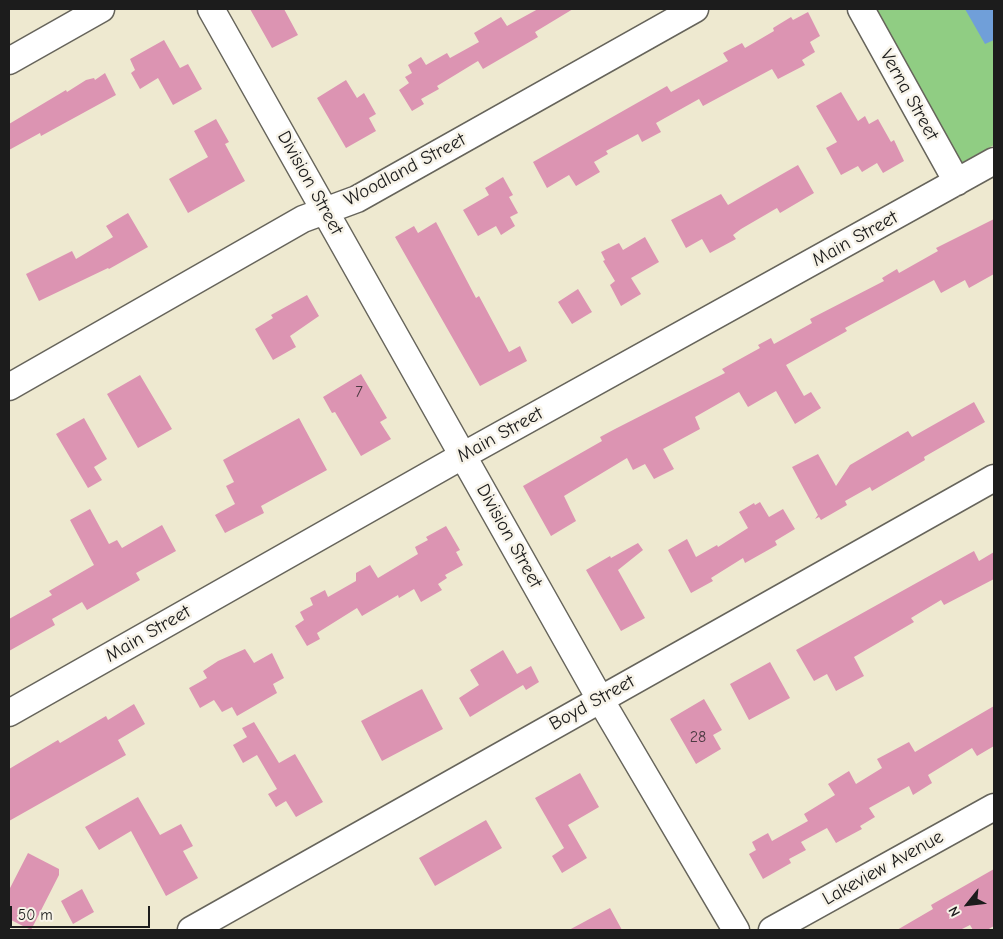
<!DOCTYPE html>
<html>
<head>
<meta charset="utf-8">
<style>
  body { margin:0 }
  #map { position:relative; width:1003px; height:939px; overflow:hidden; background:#eee9d0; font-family:"Comic Neue",sans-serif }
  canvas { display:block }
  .frame { position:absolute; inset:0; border:10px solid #1c1c1c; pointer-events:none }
  .north { position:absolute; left:943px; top:879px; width:50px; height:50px; -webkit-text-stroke:4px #f7f3e8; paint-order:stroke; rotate:241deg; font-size:14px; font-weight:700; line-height:20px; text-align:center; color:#1c1c1c }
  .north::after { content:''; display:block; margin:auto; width:18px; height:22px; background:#1c1c1c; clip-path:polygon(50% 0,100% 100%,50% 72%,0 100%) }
  .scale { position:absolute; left:10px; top:906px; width:140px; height:22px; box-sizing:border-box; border:2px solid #1c1c1c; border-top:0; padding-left:6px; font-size:15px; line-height:18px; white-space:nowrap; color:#1c1c1c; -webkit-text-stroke:4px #f7f3e8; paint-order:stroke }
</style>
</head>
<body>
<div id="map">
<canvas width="1003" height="939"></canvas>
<div class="frame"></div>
<div class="north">N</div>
<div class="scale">50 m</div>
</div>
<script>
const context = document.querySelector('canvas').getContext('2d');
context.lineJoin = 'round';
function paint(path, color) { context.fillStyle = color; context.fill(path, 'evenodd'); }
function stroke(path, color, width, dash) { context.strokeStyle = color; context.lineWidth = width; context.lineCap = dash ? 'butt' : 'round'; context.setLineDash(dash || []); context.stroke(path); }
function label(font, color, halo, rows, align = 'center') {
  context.font = font + ' "Comic Neue",sans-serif'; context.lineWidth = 5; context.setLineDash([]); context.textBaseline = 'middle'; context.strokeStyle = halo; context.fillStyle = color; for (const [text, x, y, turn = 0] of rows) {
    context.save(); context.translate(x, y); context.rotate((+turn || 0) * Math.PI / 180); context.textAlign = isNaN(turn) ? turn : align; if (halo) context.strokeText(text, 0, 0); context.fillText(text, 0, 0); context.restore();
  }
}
const green = new Path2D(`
  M 873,9 L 994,9 L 994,145 L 961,163 Z`);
const water = new Path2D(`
  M 965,9 L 994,9 L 994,40 L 985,44 Z`);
const building = new Path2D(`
  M 250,9 L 284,9 L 298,35 L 272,48 Z
  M 538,9 L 573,9 L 535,32 L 538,37 L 483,69 L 478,61 L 437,86 L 439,89 L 421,99 L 424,104 L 412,111 L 399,90 L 409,83 L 405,77 L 412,73 L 408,65 L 421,57 L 426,65 L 447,53 L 450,58 L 479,42 L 474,33 L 501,17 L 507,26 Z
  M 808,12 L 820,36 L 810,42 L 815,52 L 802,60 L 805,65 L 778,79 L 772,69 L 703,106 L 699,99 L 656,123 L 661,132 L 642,142 L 638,134 L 606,151 L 608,154 L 594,162 L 600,172 L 576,186 L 569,175 L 547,188 L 533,162 L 667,86 L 671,92 L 728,61 L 723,53 L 742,43 L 745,48 L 774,31 L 773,28 L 791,17 L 793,20 Z
  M 164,40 L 180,68 L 188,64 L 202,89 L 173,105 L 158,78 L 140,89 L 131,73 L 135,70 L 130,59 Z
  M 105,73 L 116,95 L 41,136 L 40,133 L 9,150 L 9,124 L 66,90 L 67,92 L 86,80 L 94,78 L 95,80 Z
  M 346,80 L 357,98 L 364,93 L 376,114 L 369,118 L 376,131 L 346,148 L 317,98 Z
  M 841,92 L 858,121 L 865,116 L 869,124 L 878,119 L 891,142 L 894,140 L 904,161 L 883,173 L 877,163 L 862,172 L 858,166 L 841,175 L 826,148 L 837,142 L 816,106 Z
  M 216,119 L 229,142 L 225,144 L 245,181 L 188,213 L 169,179 L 208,157 L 194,131 Z
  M 798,165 L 814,193 L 780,213 L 777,208 L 741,229 L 733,235 L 736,239 L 710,253 L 702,239 L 686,248 L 671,220 L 721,194 L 728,205 Z
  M 503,177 L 513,195 L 509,197 L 518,213 L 510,217 L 515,226 L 501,235 L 496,226 L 478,236 L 463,210 L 489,195 L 485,188 Z
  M 128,213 L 148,247 L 109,269 L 108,268 L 39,301 L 26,274 L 72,251 L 76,259 L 113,237 L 106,226 Z
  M 994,219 L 994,274 L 969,288 L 965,280 L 941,293 L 934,280 L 845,328 L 847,331 L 786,365 L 804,396 L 811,392 L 821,408 L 795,424 L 776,391 L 748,407 L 739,392 L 695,417 L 700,429 L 663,449 L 674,469 L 654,479 L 645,464 L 633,470 L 627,458 L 564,496 L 576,521 L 551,536 L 523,486 L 602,441 L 600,437 L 615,429 L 725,373 L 722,369 L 760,348 L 758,345 L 771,338 L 774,344 L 812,323 L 810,319 L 884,281 L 882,278 L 897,269 L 899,273 L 938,251 L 936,248 Z
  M 436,222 L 476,298 L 479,296 L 509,352 L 520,346 L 527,361 L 480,386 L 395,237 L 414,226 L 418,233 Z
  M 645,237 L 659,262 L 631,278 L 641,294 L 621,306 L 610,285 L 615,281 L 603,261 L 605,260 L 601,252 L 619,243 L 623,250 Z
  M 578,289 L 592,312 L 572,324 L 558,302 Z
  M 307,295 L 319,316 L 290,336 L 296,347 L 273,360 L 255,329 L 273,318 L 271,315 Z
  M 361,374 L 387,418 L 380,422 L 391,439 L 361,456 L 335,412 L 332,413 L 323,397 Z
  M 140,375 L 172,429 L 138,448 L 107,394 Z
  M 974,402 L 985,422 L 924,457 L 925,460 L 872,491 L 870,487 L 845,501 L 847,505 L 821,520 L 819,517 L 815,519 L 818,515 L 792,467 L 818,454 L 836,486 L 850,465 L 908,431 L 912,437 Z
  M 84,418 L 107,459 L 94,467 L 102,480 L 88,488 L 56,434 Z
  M 299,418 L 327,470 L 261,506 L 264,513 L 225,533 L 215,515 L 235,504 L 226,486 L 234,482 L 223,460 Z
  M 760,502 L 769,517 L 783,509 L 795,529 L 775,541 L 777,545 L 745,563 L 743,558 L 711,578 L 713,581 L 691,593 L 668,550 L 687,539 L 696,557 L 717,545 L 718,547 L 748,528 L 739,512 L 754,503 L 755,505 Z
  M 90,509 L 109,544 L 117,540 L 122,548 L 162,525 L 176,551 L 136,573 L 140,580 L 87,610 L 82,602 L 52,619 L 55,625 L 9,651 L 9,619 L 52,595 L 49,591 L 94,565 L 70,520 Z
  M 446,526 L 460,550 L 456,552 L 463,565 L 445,575 L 447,578 L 438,584 L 442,590 L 421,602 L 414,589 L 399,598 L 398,595 L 362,616 L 357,608 L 317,633 L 320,639 L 307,646 L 295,626 L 304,620 L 300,612 L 313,605 L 310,598 L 325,590 L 328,597 L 356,581 L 356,573 L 370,565 L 378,578 L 418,554 L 415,547 L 428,540 L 426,537 Z
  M 638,543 L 643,550 L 618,570 L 645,618 L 621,631 L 586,570 L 610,556 L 611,558 Z
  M 974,551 L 979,561 L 994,552 L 994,579 L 944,605 L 941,600 L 911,618 L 914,622 L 854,657 L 864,676 L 836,691 L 827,674 L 814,681 L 796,650 Z
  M 245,649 L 254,663 L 272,653 L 284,678 L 273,684 L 277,693 L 237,716 L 232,707 L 222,712 L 214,700 L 200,708 L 189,688 L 207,678 L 203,671 L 218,661 Z
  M 503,650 L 517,674 L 531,666 L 539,682 L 526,690 L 523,685 L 470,717 L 459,698 L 479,685 L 470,670 Z
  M 770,662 L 790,698 L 749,720 L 730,684 Z
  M 422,689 L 443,729 L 382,761 L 361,721 Z
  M 704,699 L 722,730 L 713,735 L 721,749 L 696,764 L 670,719 Z
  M 134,704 L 145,724 L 118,740 L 126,755 L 9,821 L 9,769 L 58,740 L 60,743 L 106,716 L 108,720 Z
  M 994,706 L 994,746 L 977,756 L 972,748 L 928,775 L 932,783 L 913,795 L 909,786 L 869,808 L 875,817 L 860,826 L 862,829 L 836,843 L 827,828 L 801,842 L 806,850 L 789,859 L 791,863 L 763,879 L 749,854 L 756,850 L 752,842 L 768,833 L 772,841 L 808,821 L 804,814 L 835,795 L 828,784 L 849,771 L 856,784 L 882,768 L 877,759 L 909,742 L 915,752 Z
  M 254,722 L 279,763 L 295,754 L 323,802 L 296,817 L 286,801 L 276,807 L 268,794 L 277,789 L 257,755 L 243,763 L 233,745 L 247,737 L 242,728 Z
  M 580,773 L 599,807 L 568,825 L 587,858 L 562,873 L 552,856 L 564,848 L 535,798 Z
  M 138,797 L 160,835 L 181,824 L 193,846 L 183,851 L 198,878 L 166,896 L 131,831 L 99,850 L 85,827 Z
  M 486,820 L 502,848 L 435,886 L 419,858 Z
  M 28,853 L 59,869 L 59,875 L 31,930 L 9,919 L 9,890 Z
  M 994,869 L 994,926 L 987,930 L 973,930 L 970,925 L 960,930 L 897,930 L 933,909 L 931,905 Z
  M 82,889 L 94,912 L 73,924 L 61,901 Z
  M 610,908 L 622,930 L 569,930 Z`);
const minor = new Path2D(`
  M 211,9 L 600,699 L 736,930
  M 861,9 L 957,182
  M 9,61 L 101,9
  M 9,387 L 303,219 L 357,199 L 695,9
  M 9,713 L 464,455 L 994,161
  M 191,930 L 994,478
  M 772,930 L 994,807`);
const numberNames = [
  ["7",359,392],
  ["28",698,737]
];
const streetNames = [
  ["Verna Street",909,95,61],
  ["Woodland Street",405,170,-28],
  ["Division Street",310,183,61],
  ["Main Street",855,239,-29],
  ["Main Street",500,435,-29],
  ["Division Street",509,536,61],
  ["Main Street",148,634,-30],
  ["Boyd Street",592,703,-29],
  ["Lakeview Avenue",883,868,-29]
];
paint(green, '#90cd83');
paint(water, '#709fd9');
paint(building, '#dc94b2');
stroke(minor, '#66645b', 29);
stroke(minor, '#fff', 26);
label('16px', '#4c3a42', null, numberNames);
label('19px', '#1c1c1c', '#f7f3e8', streetNames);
</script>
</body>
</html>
